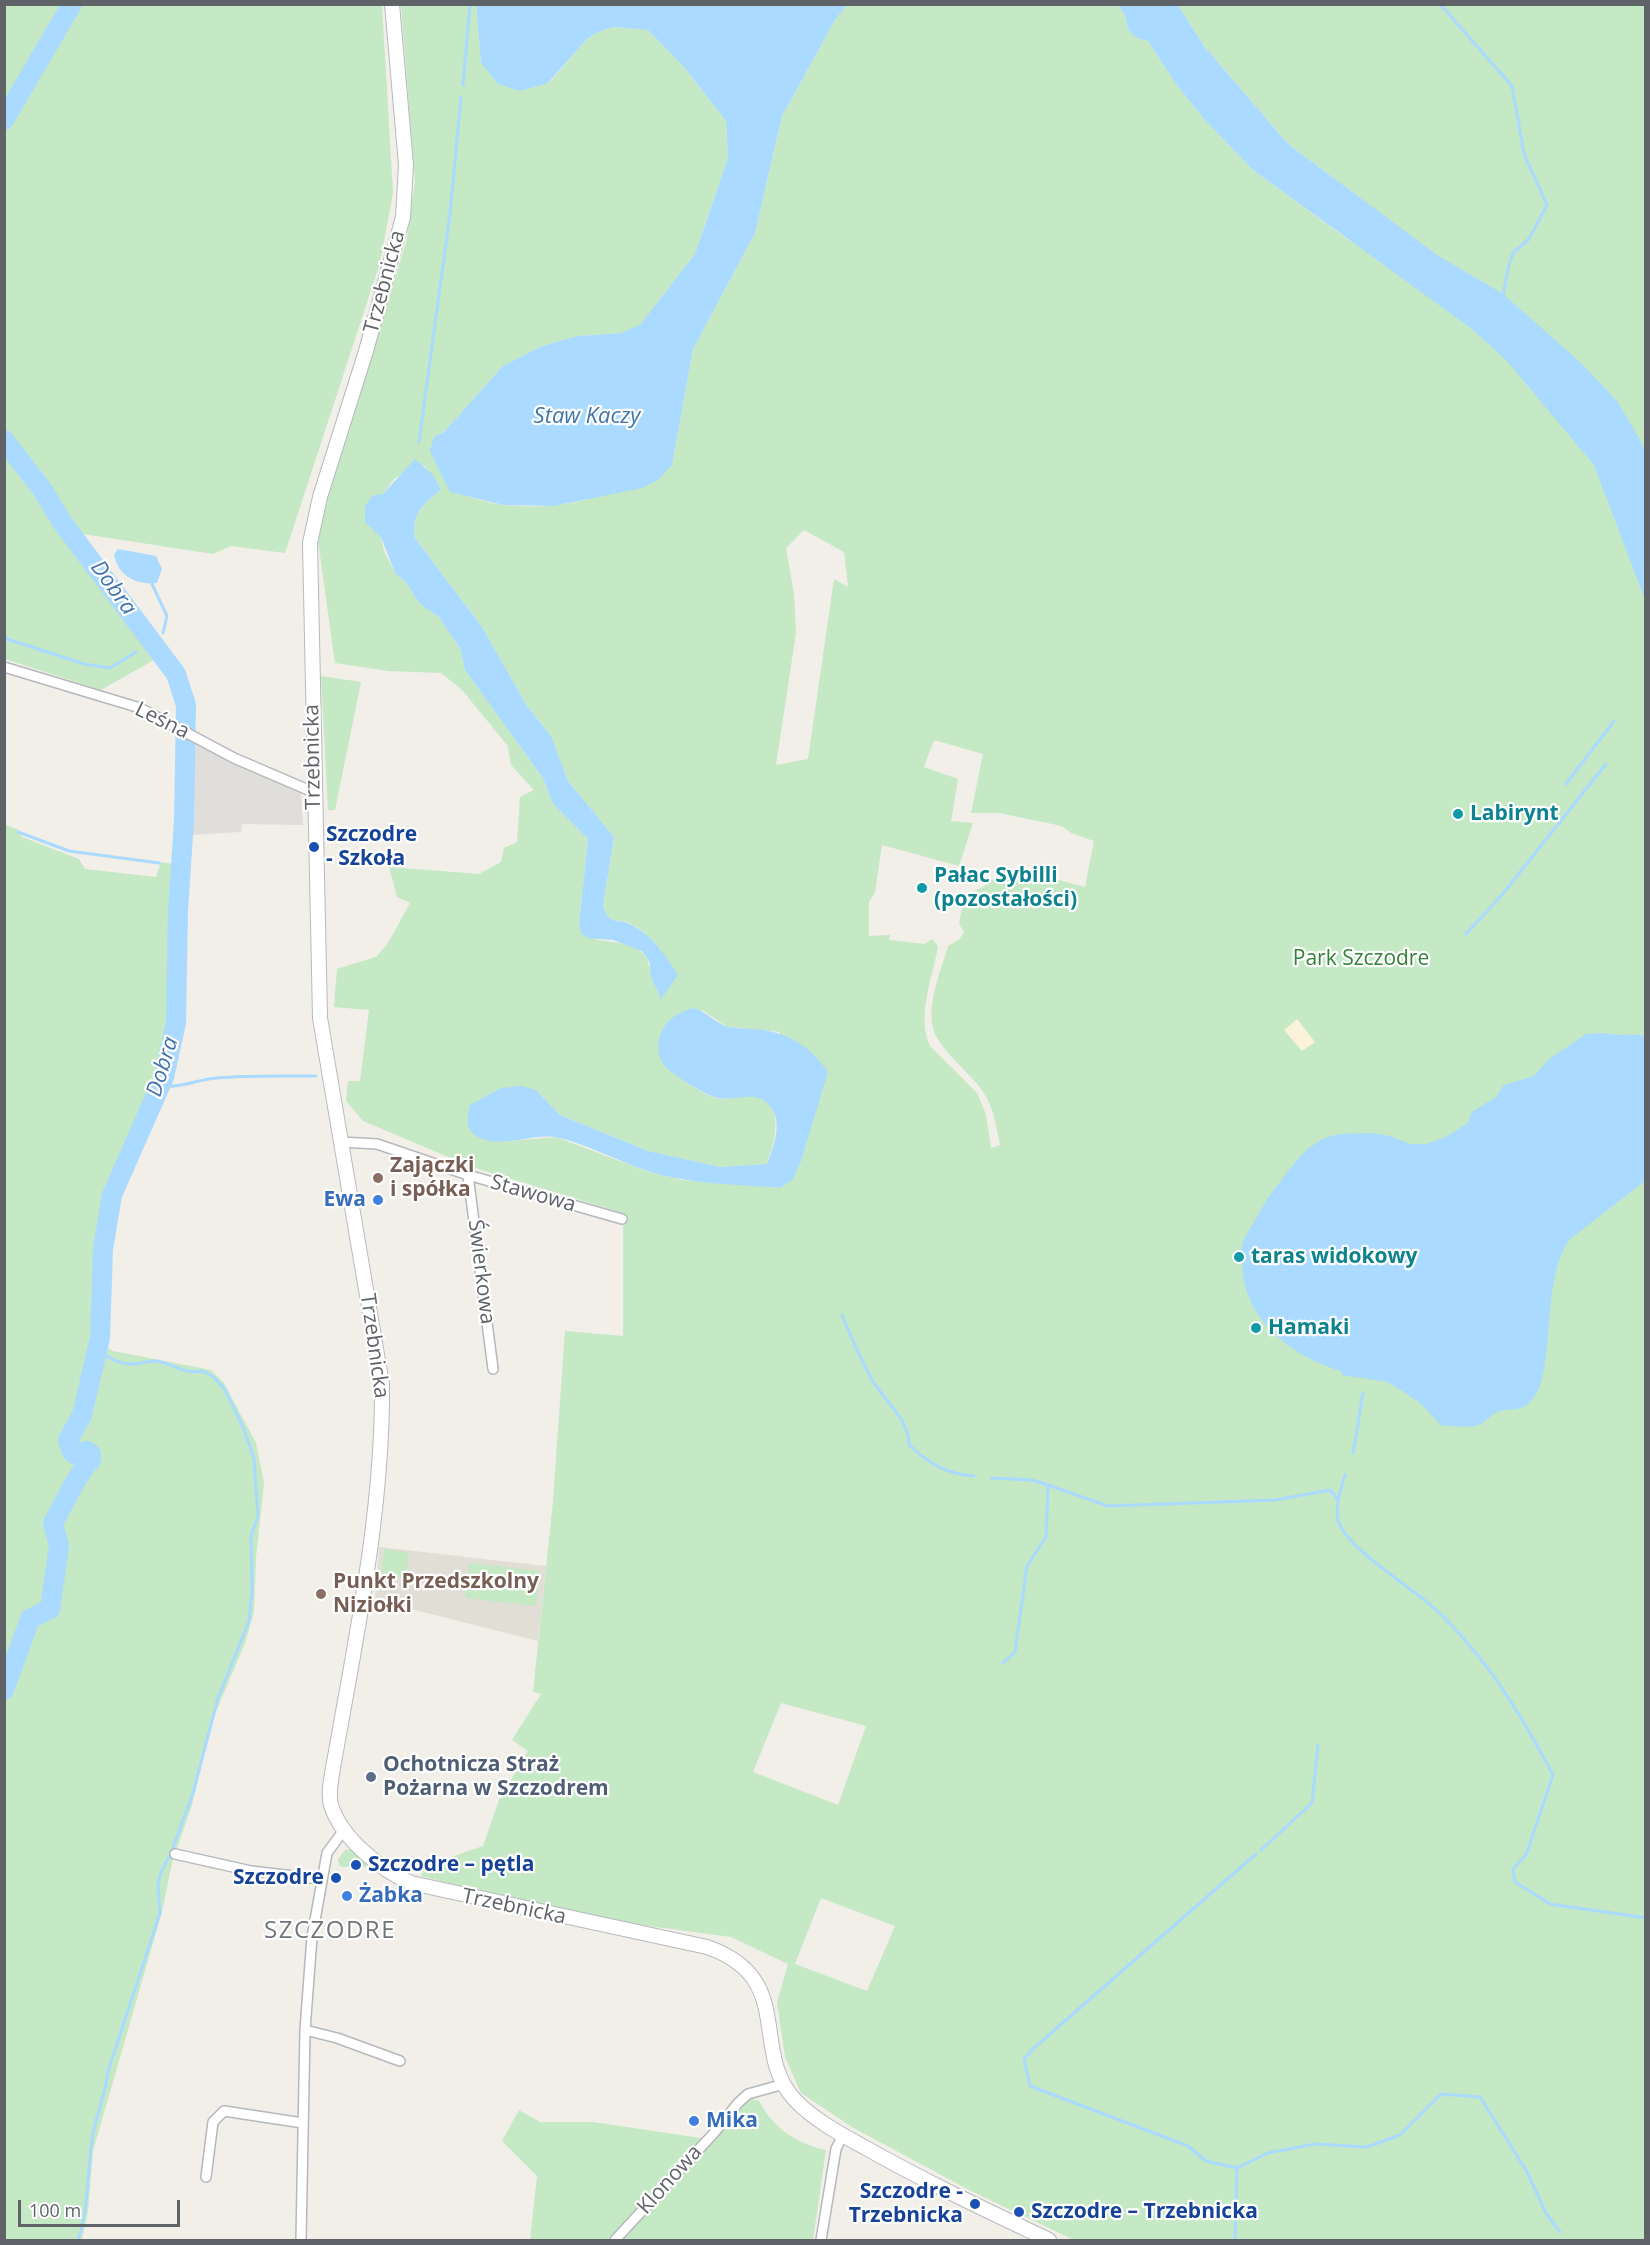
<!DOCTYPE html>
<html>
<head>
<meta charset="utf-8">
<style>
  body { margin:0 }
  #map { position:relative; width:1650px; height:2245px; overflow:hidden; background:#f1efe8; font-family:"Open Sans",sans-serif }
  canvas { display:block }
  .frame { position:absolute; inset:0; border:6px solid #5f6368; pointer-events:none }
  .scale { position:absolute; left:18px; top:2200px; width:162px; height:27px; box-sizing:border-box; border:3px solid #5f6368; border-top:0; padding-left:8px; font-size:18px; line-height:21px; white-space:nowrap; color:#5f6368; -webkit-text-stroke:4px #fff; paint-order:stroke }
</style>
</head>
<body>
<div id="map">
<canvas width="1650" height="2245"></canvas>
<div class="frame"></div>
<div class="scale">100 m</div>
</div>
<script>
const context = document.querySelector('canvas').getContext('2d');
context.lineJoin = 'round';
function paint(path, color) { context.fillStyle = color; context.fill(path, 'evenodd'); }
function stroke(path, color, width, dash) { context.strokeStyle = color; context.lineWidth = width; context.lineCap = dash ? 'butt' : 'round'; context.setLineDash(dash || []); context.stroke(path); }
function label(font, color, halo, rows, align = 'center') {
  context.font = font + ' "Open Sans",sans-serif'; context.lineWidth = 4.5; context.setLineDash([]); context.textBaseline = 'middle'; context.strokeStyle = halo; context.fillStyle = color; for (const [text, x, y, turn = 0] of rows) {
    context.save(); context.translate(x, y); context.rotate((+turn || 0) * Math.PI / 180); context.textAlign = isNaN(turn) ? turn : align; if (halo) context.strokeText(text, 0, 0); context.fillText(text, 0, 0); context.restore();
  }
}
const industrial = new Path2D(`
  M 191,740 L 301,790 L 303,825 L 242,824 L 241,832 L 189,835 Z`);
const education = new Path2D(`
  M 379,1547 L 546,1566 L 538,1641 L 375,1600 Z`);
const green = new Path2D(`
  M 5,4 L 63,5 L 5,105 L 4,5 Z
  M 77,5 L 382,5 L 393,193 L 380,263 L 285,553 L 231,546 L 213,554 L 77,533 L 37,473 L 5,431 L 4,132 Z
  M 401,5 L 476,5 L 481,63 L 549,83 L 587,39 L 598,32 L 614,27 L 648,30 L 684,67 L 726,121 L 728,158 L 695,254 L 640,326 L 621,333 L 578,336 L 542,346 L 503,366 L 444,432 L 434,438 L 451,492 C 468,496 487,503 504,505 C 574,512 611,493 672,465 L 693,349 L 755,233 L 782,116 L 835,20 L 847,5 L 1118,5 L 1125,15 L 1128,30 L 1137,38 L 1148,41 L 1174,81 L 1203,118 L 1253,170 L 1350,241 L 1375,209 L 1288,144 L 1204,46 L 1178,5 L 1645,5 L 1645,2240 L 1074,2240 L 969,2190 L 852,2127 L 801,2093 L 785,2057 L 777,2002 L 788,1964 L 731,1937 L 589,1918 L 421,1876 L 425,1866 L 483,1846 L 499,1800 L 528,1751 L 512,1740 L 541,1694 L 533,1692 L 553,1501 L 565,1331 L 623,1336 L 623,1213 L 472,1167 L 363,1121 L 346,1101 L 348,1081 L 360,1081 L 369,1010 L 334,1007 L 337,969 L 376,957 L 388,943 L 410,903 L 397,897 L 389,867 L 479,874 L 501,862 L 504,848 L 517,842 L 520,797 L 534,790 L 511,765 L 508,746 L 462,690 L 441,673 L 388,671 L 335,663 L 317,534 L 407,239 L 415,181 ZM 424,465 L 441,490 C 423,504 411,514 415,538 L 482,627 L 527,706 L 551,736 L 568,781 L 614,837 L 603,906 C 609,928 618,916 633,925 C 644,931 654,942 662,951 L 650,975 C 651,926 585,955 579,924 L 588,839 L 553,804 L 543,778 L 465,670 L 460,648 L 439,617 L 420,604 L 405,581 L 395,573 L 384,551 L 381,537 L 383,494 L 395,478 ZM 804,530 L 844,552 L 848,587 L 834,579 L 808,759 L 776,765 L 796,633 L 794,594 L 786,548 ZM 934,740 L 983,754 L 971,813 L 999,813 L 1062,826 L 1071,833 L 1094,841 L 1085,887 L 1048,877 L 998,875 L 983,887 L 964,896 L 959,924 L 964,932 L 960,939 L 948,946 C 941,971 927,1002 933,1028 C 937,1047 969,1072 981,1089 C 994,1106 996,1126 1000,1145 L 991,1148 L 986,1114 L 977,1093 L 930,1046 C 916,1016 933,977 938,946 L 932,939 L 925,944 L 889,940 L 890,935 L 869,936 L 869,902 L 875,892 L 882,845 L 959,866 L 973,823 L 951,821 L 958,779 L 924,767 ZM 702,1010 L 727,1027 L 780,1032 L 780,1188 L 682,1180 L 646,1171 L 556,1137 L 498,1142 L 537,1091 L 560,1115 L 648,1151 L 720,1167 L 767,1164 C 775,1143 786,1102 754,1096 C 740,1094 725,1102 712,1097 C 695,1090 679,1076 664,1066 ZM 781,1703 L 866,1726 L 838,1805 L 753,1772 ZM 821,1898 L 895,1926 L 867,1991 L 795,1964 Z
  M 4,447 L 159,657 L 101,690 L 5,659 Z
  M 321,676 L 361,682 L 335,810 L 328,810 Z
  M 4,824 L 19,830 L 22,837 L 79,859 L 85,869 L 156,877 L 161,862 L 173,864 L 168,1021 L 156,1076 L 122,1148 L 101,1207 L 90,1339 L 113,1351 L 211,1370 L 224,1383 L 256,1443 L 264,1483 L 256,1558 L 254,1612 L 245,1643 L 212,1721 L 192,1805 L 172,1863 L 162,1912 L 93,2151 L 88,2211 L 82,2240 L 5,2240 Z
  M 384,1549 L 409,1552 L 406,1578 L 381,1575 Z
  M 469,1563 L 540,1571 L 536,1606 L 465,1598 Z
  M 352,1849 L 369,1864 L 368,1867 L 342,1867 L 339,1865 L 338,1859 L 345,1850 Z
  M 750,2098 L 759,2101 C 773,2128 797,2144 826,2150 L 813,2240 L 530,2240 L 537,2176 L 502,2141 L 519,2110 L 540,2122 L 593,2122 L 714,2140 Z`);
const sand = new Path2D(`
  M 1297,1019 L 1315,1042 L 1302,1051 L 1284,1030 Z`);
const water = new Path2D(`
  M 476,5 L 847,5 L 835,20 L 782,116 L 755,233 L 693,349 L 672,465 L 658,480 L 642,488 L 554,506 L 503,505 L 450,492 L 430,451 L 434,437 L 444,432 L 503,366 L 542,346 L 578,336 L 621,333 L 640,325 L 695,254 L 728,158 L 726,121 L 684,67 L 648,30 L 614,27 L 598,32 L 587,39 L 548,83 L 520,91 L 498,84 L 481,63 Z
  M 1118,5 L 1178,5 L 1204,46 L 1288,144 L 1437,255 L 1503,294 L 1580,362 L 1617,401 L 1643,445 L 1645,456 L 1645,600 L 1594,465 L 1507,361 L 1472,329 L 1253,170 L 1203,118 L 1174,81 L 1148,41 L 1137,38 L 1128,30 L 1125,15 Z
  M 415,459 L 432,474 L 441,490 C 423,504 411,514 415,538 L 482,627 L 527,706 L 551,736 L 568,781 L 614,837 L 603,906 C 609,927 618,917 632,925 C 653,936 666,956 678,975 L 661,999 L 650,974 L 650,963 L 642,951 L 613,940 L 587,938 L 581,933 L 579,924 L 588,839 L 553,804 L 543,778 L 465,670 L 460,648 L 439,617 L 420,604 L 405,581 L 395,573 L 381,537 L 365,522 L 365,506 L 372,496 L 383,494 Z
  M 118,549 L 156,556 L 162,569 L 157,583 C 137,585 118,577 114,554 Z
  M 692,1008 C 705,1010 713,1021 725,1026 C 733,1029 745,1028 753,1029 C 786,1031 809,1045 828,1072 L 801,1161 L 792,1180 L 780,1188 C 735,1184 689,1185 645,1170 C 620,1162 579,1141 555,1137 C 531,1134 501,1149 478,1137 C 465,1130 467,1117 470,1105 L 501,1088 L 521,1086 L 536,1090 L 560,1115 L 648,1151 L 720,1167 L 767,1164 C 774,1147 783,1122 770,1106 C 757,1089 735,1101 718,1098 C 708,1097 668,1072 663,1064 C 657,1054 657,1043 661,1033 C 667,1018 679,1013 692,1008 Z
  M 1605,1033 C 1619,1037 1631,1033 1645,1036 L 1645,1181 L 1570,1239 C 1538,1282 1559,1380 1528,1404 C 1518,1412 1508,1408 1497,1412 C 1491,1414 1486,1422 1479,1425 C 1468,1429 1454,1425 1442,1426 L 1419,1402 L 1388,1382 L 1342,1375 L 1341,1371 C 1288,1355 1236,1314 1243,1252 L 1241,1250 L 1244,1239 L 1268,1198 L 1288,1171 L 1305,1151 L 1322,1139 L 1339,1134 L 1371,1133 L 1390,1136 L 1410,1144 L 1426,1144 L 1446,1137 L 1468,1123 L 1472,1112 L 1496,1097 L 1504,1085 L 1534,1076 L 1548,1060 L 1586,1034 Z`);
const stream = new Path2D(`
  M 1440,4 L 1512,86 L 1524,154 L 1547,205 L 1529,239 L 1513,253 L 1510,262
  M 463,85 L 470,4
  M 1503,295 L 1509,265
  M 419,442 L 450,214 L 461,97
  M 152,584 L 167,616 L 163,633
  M 4,638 L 84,664 L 110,668 L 136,652
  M 1566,784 L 1614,721
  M 18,832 L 69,851 L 159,863
  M 1466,934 L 1501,896 L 1606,764
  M 160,1085 C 175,1090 199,1079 216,1078 C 249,1075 283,1076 316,1076
  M 842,1315 C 851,1336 860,1358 871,1378 C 884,1402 908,1416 909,1445 C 930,1464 946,1474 974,1476
  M 98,1349 C 108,1358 119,1365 133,1364 C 142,1364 147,1360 157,1361 C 174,1364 184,1375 203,1371 L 215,1378 L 225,1390 L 244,1429 L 254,1459 L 258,1516 L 251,1536 L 252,1589 L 249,1621 L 218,1698 L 193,1793 L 172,1850
  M 1353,1453 L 1363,1393
  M 1345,1475 C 1341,1489 1335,1506 1338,1520 C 1345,1548 1413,1588 1435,1609 C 1485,1655 1522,1716 1553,1775 L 1526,1855 L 1513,1869 L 1515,1882 L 1550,1904 L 1646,1918
  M 991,1478 L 1032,1480 L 1048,1485
  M 1003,1663 L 1015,1652 L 1027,1566 L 1046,1537 L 1048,1485 L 1108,1506 L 1275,1500 L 1330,1490 L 1338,1500
  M 1261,1850 L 1312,1803 L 1318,1745
  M 1256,1854 L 1034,2048 L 1024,2059 L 1030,2086 L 1188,2146 L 1206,2161 L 1237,2168 L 1268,2153 L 1315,2144 L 1367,2147 L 1400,2135 L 1441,2094 L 1480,2097 L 1526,2170 L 1546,2213 L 1560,2232
  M 78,2240 C 89,2210 87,2168 93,2134 C 97,2112 106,2093 108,2071 L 160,1913 L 158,1885 L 161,1872 L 170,1855
  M 1235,2240 L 1237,2168`);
const river = new Path2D(`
  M 4,120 L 72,4
  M 4,440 L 42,489 L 62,522 L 176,674 L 186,705 L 184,821 L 178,910 L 176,1023 L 164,1077 L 112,1195 L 103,1249 L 100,1338 L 82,1415 L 68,1440 L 72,1452 L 76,1455 L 87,1451 L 91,1454 L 91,1460 C 76,1475 65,1503 53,1523 L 59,1546 L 50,1609 L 30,1619 L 4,1690`);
const street = new Path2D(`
  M 4,667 L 140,708 L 234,758 L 313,792
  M 341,1142 L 377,1144 L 468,1175 L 622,1219
  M 468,1175 L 493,1369
  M 175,1854 L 251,1871 L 320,1879
  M 305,2030 L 337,2038 L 400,2061
  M 206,2177 L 213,2122 L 224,2111 L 303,2123
  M 301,2240 L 305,2030 L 312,1937 L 327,1853 L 344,1830
  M 615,2240 L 714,2133 L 738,2103 L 748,2094 L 784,2084
  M 821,2240 L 836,2149 L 843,2135`);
const secondary = new Path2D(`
  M 392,4 L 406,165 L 403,217 L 366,351 L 320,497 L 310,543 L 320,1018 L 382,1384 C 383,1513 355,1642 333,1768 C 331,1780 328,1793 331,1805 C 341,1838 381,1870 411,1883 L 707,1947 C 797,1978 749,2051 795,2100 C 814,2120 842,2135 866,2148 C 926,2182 988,2211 1049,2240`);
const markers = [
  [1458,814,6,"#0f9aa8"],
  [314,847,6,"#1a4fb4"],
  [922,888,6,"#0f9aa8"],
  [378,1178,6,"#8d6e63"],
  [378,1200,6,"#3f7fe0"],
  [1239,1257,6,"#0f9aa8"],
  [1256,1328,6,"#0f9aa8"],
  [321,1594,6,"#8d6e63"],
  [371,1777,6,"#5c6f8a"],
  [356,1865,6,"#1a4fb4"],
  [336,1878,6,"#1a4fb4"],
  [347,1896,6,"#3f7fe0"],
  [694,2121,6,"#3f7fe0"],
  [975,2204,6,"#1a4fb4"],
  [1019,2212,6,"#1a4fb4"]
];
const streetNames = [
  ["Trzebnicka",385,282,-75],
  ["Leśna",162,721,26],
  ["Trzebnicka",313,757,-91],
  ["Stawowa",533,1194,16],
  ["Świerkowa",481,1272,83],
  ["Trzebnicka",374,1346,82],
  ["Trzebnicka",514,1907,12],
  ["Klonowa",670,2180,-48]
];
const cultureNames = [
  ["Labirynt",1470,814],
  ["Pałac Sybilli",934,876],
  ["(pozostałości)",934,900],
  ["taras widokowy",1251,1257],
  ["Hamaki",1268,1328]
];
const transitNames = [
  ["Szczodre",326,835],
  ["- Szkoła",326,859],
  ["Szczodre – pętla",368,1865],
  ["Szczodre",324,1878,"right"],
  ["Szczodre -",963,2192,"right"],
  ["Trzebnicka",963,2216,"right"],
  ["Szczodre – Trzebnicka",1031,2212]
];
const parkNames = [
  ["Park Szczodre",1361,959]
];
const educationNames = [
  ["Zajączki",390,1166],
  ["i spółka",390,1190],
  ["Punkt Przedszkolny",333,1582],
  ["Niziołki",333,1606]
];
const shopNames = [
  ["Ewa",366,1200,"right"],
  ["Żabka",359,1896],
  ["Mika",706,2121]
];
const serviceNames = [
  ["Ochotnicza Straż",383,1765],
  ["Pożarna w Szczodrem",383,1789]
];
const waterNames = [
  ["Staw Kaczy",587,417],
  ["Dobra",113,588,54],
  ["Dobra",163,1067,-73]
];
const quarterNames = [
  ["SZCZODRE",330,1931]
];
paint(industrial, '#e0deda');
paint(education, '#e1ded6');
paint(green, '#c5e8c5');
paint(sand, '#fbf3d9');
paint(water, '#aadaff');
stroke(stream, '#aadaff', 3);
stroke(river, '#aadaff', 20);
stroke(street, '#b5b8bc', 12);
stroke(secondary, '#b6babf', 16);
stroke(street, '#fff', 9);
stroke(secondary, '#fff', 14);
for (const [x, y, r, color] of markers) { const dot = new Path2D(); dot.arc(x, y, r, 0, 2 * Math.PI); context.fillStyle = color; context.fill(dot); stroke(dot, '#fff', 2); }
label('21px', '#5f6368', '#fff', streetNames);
label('bold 21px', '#0d838f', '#fff', cultureNames, 'left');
label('bold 21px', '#164399', '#fff', transitNames, 'left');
label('21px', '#348238', '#fff', parkNames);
label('bold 21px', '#785e54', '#fff', educationNames, 'left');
label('bold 21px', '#366cbe', '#fff', shopNames, 'left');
label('bold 21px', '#4e5e75', '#fff', serviceNames, 'left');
label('italic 22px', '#4174aa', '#fff', waterNames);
context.letterSpacing = '1.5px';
label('24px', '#70757a', '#fff', quarterNames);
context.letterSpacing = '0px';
</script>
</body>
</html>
